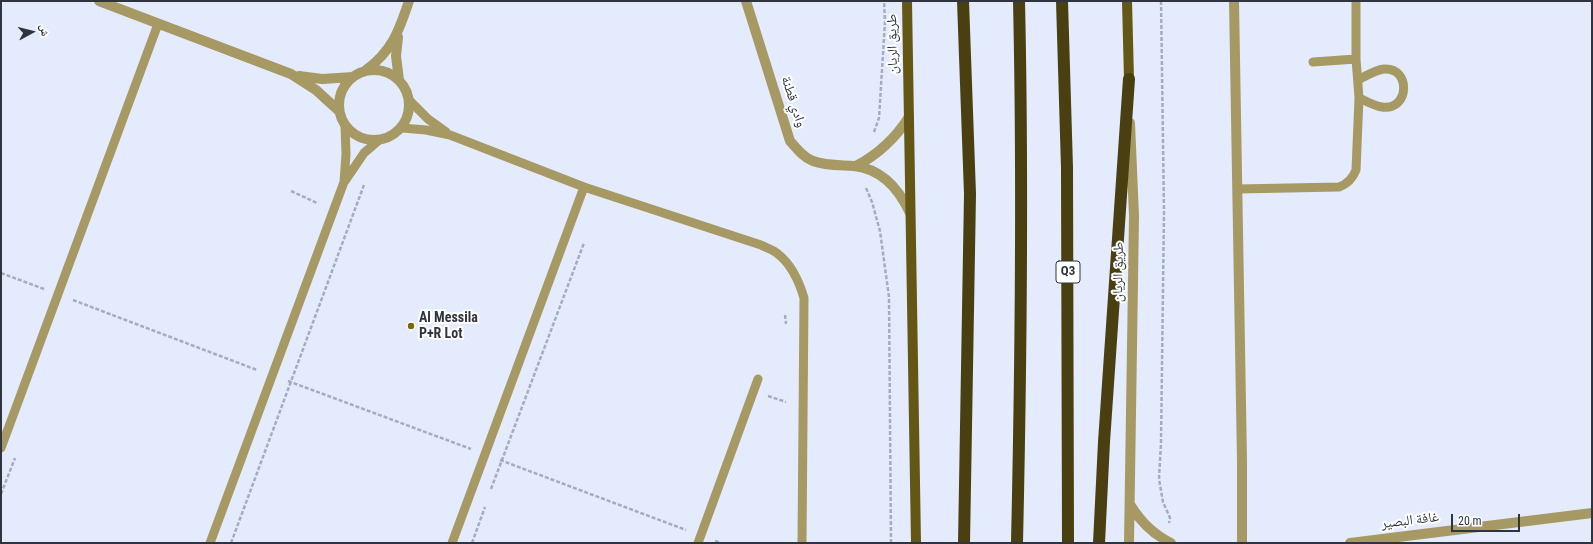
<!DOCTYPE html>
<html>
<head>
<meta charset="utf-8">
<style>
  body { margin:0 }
  #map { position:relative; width:1593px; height:544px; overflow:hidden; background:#e4ebfd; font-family:"Roboto Condensed","Noto Naskh Arabic",sans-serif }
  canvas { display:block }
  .frame { position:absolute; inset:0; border:2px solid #2f343f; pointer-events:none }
  .north { position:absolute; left:12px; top:12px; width:40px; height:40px; -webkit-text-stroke:3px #fff; paint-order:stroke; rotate:83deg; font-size:11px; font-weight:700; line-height:16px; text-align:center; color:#2f343f }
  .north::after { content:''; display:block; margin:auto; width:14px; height:18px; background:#2f343f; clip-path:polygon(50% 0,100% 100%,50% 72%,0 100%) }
  .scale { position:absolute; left:1451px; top:514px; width:69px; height:18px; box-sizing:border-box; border:2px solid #2f343f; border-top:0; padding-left:5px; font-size:12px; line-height:14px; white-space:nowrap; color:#2f343f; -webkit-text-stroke:3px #fff; paint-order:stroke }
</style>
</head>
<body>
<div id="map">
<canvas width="1593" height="544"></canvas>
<div class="frame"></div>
<div class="north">ش</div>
<div class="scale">20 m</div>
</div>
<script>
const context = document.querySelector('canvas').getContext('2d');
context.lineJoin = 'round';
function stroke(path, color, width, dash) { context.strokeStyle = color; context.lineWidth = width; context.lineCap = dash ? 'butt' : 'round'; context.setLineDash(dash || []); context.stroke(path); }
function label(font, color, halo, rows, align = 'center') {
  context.font = font + ' "Roboto Condensed","Noto Naskh Arabic",sans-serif'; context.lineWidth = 4; context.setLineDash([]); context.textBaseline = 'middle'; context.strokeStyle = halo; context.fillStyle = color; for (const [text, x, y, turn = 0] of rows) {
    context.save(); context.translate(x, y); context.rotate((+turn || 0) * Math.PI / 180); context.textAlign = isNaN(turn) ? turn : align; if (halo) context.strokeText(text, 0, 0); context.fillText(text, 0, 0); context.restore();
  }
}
const path = new Path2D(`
  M 1161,1 L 1164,212 L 1161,443 L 1159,479 L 1163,502 L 1170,518 L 1169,523
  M 874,132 L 879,118 L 885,22 L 884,1
  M 866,188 L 872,202 L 880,231 L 889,297 L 891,543
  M 291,191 L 317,203
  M 1,273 L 44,289
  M 73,300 L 257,370
  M 785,315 L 786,324
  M 288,381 L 471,449
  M 768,396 L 786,402
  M 500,460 L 686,530
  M 491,489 L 584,243
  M 1,494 L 15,458
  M 715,541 L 721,543
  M 231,543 L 364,185
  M 472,543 L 485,507`);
const lane = new Path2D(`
  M 1313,62 L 1356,59
  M 1358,80 C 1366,76 1375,70 1384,69 C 1411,67 1410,111 1382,107 C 1374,106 1366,101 1359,98
  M 409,100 L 428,119 L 446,132
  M 402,128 L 426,130 L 450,135 L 584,187 L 761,245 C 767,248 774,250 778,254 C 792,265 799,281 804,298 L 802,543
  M 345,181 L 364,153 L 379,140
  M 1238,189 L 1339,187 C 1347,184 1353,178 1356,170 L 1359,98 L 1356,59 L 1356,1
  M 1,448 L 158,24
  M 210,543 L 344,182 L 346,154 L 345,126
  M 452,543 L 584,187
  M 698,543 L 758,379`);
const street = new Path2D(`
  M 99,1 L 291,74 L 316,90 L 339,111
  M 746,1 L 790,141 C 797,149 803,157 813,161 C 826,166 841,165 854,166 C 882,169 899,189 910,213
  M 1234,1 L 1242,461 L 1242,543
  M 398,37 L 396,56 L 399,80
  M339 105a35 35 0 1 1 70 0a35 35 0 1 1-70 0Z
  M 366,70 C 392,51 399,31 409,1
  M 299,76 L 322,79 L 353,77
  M 856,166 C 879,154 895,139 909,117
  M 1131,506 C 1141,522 1154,535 1171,543
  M 1129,543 L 1134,216 L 1130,123
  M 1350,543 L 1592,513`);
const primary = new Path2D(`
  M 907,1 L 916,543
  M 1127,1 L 1129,79`);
const highway = new Path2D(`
  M 963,1 L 970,194 L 964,543
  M 1062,1 L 1067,168 L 1068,543
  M 1017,543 C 1021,363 1023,181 1019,1
  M 1099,543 L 1104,442 L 1129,79`);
const markers = [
  [411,326,4,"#7d6901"]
];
const shields = [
  [1068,272,24]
];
const shieldNames = [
  ["Q3",1068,272]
];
const streetNames = [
  ["طريق الريان",893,44,-91],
  ["وادي قطنة",793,102,72],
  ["طريق الريان",1119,272,-89],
  ["غافة البصير",1410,521,-7]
];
const poiNames = [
  ["Al Messila",419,318],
  ["P+R Lot",419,334]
];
stroke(path, '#a6acbc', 2.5, [4, 2]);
stroke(lane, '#a69964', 9);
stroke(street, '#a69964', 10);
stroke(primary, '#645615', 10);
stroke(highway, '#493f10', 12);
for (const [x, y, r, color] of markers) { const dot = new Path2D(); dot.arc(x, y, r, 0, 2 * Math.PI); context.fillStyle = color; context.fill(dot); stroke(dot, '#fff', 1.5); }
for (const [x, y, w] of shields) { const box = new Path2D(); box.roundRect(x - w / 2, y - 11, w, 22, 3); context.fillStyle = '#fff'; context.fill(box); stroke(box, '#2f343f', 1); }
label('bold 13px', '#2f343f', null, shieldNames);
label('14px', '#2f343f', '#fff', streetNames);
label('bold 14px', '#2f343f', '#fff', poiNames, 'left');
</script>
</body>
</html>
